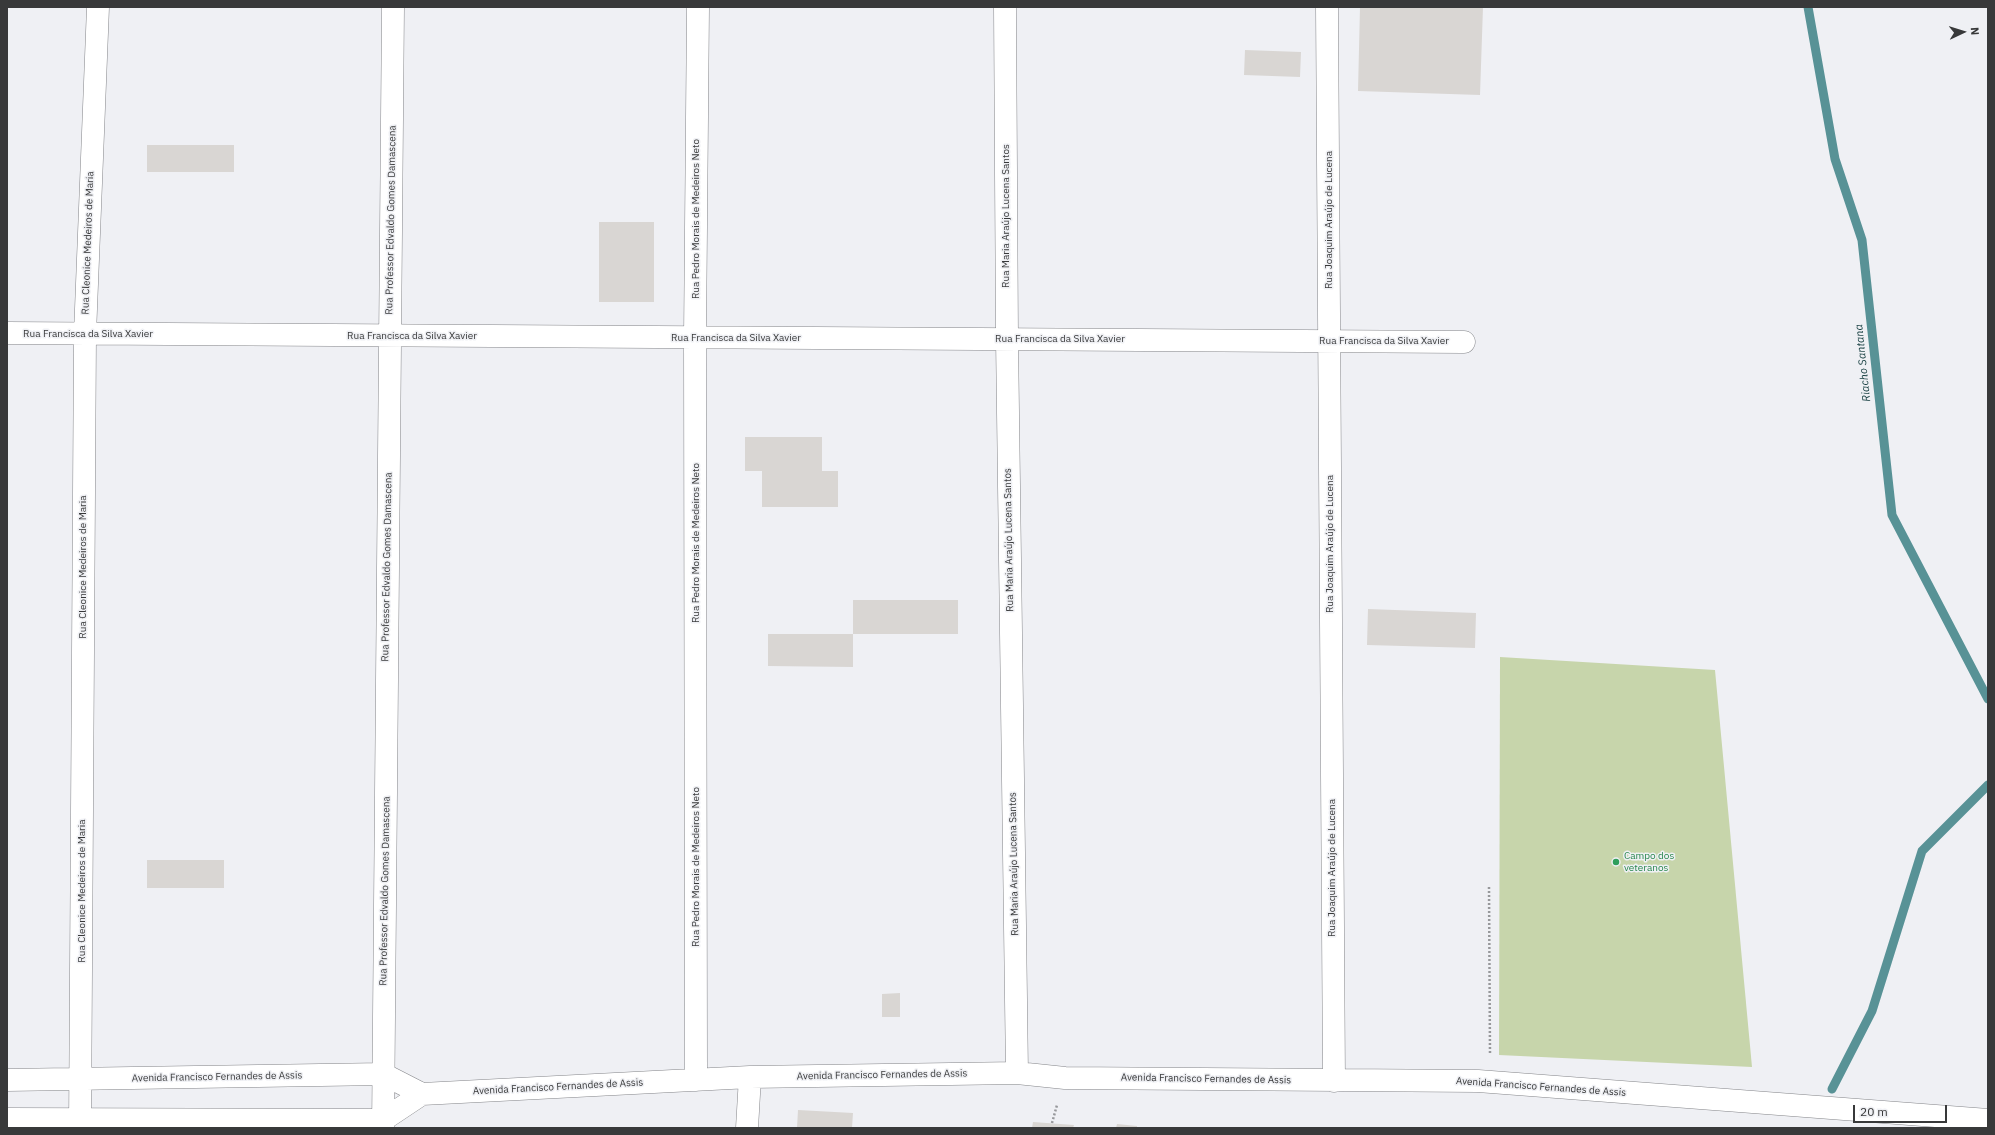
<!DOCTYPE html>
<html>
<head>
<meta charset="utf-8">
<style>
  body { margin:0 }
  #map { position:relative; width:1995px; height:1135px; overflow:hidden; background:#eff0f4; font-family:"IBM Plex Sans",sans-serif }
  canvas { display:block }
  .frame { position:absolute; inset:0; border:8px solid #38393a; pointer-events:none }
  .north { position:absolute; left:1943px; top:12px; width:40px; height:40px; -webkit-text-stroke:3px #eff0f4; paint-order:stroke; rotate:86deg; font-size:11px; font-weight:700; line-height:16px; text-align:center; color:#38393a }
  .north::after { content:''; display:block; margin:auto; width:14px; height:18px; background:#38393a; clip-path:polygon(50% 0,100% 100%,50% 72%,0 100%) }
  .scale { position:absolute; left:1853px; top:1105px; width:94px; height:18px; box-sizing:border-box; border:2px solid #38393a; border-top:0; padding-left:5px; font-size:12px; line-height:14px; white-space:nowrap; color:#38393a; -webkit-text-stroke:3px #eff0f4; paint-order:stroke }
</style>
</head>
<body>
<div id="map">
<canvas width="1995" height="1135"></canvas>
<div class="frame"></div>
<div class="north">N</div>
<div class="scale">20 m</div>
</div>
<script>
const context = document.querySelector('canvas').getContext('2d');
context.lineJoin = 'round';
function paint(path, color) { context.fillStyle = color; context.fill(path, 'evenodd'); }
function stroke(path, color, width, dash) { context.strokeStyle = color; context.lineWidth = width; context.lineCap = dash ? 'butt' : 'round'; context.setLineDash(dash || []); context.stroke(path); }
function label(font, color, halo, rows, align = 'center') {
  context.font = font + ' "IBM Plex Sans",sans-serif'; context.lineWidth = 3; context.setLineDash([]); context.textBaseline = 'middle'; context.strokeStyle = halo; context.fillStyle = color; for (const [text, x, y, turn = 0] of rows) {
    context.save(); context.translate(x, y); context.rotate((+turn || 0) * Math.PI / 180); context.textAlign = isNaN(turn) ? turn : align; if (halo) context.strokeText(text, 0, 0); context.fillText(text, 0, 0); context.restore();
  }
}
const green = new Path2D(`
  M 1500,657 L 1715,670 L 1752,1067 L 1499,1055 Z`);
const stream = new Path2D(`
  M 1808,7 L 1835,159 L 1862,240 L 1892,515 L 1988,699
  M 1832,1089 L 1872,1011 L 1922,851 L 1988,785`);
const building = new Path2D(`
  M 1360,7 L 1483,7 L 1480,95 L 1358,91 Z
  M 1245,50 L 1301,52 L 1300,77 L 1244,75 Z
  M 147,145 L 234,145 L 234,172 L 147,172 Z
  M 599,222 L 654,222 L 654,302 L 599,302 Z
  M 745,437 L 822,437 L 822,471 L 838,471 L 838,507 L 762,507 L 762,471 L 745,471 Z
  M 853,600 L 958,600 L 958,634 L 853,634 Z
  M 1368,609 L 1476,613 L 1475,648 L 1367,645 Z
  M 768,634 L 853,634 L 853,667 L 768,666 Z
  M 147,860 L 224,860 L 224,888 L 147,888 Z
  M 900,993 L 900,1017 L 882,1017 L 882,994 Z
  M 798,1110 L 853,1113 L 852,1128 L 797,1128 Z
  M 1033,1122 L 1074,1125 L 1073,1128 L 1032,1128 Z
  M 1117,1124 L 1137,1126 L 1137,1128 L 1116,1128 Z`);
const path = new Path2D(`
  M 1489,887 L 1490,1054
  M 1052,1123 L 1057,1105`);
const street = new Path2D(`
  M 1005,7 L 1007,339 L 1017,1073
  M 1327,7 L 1334,1081
  M 7,333 L 1464,342
  M 7,1080 L 383,1074 L 422,1094 L 750,1077 L 1017,1073 L 1065,1078 L 1478,1081 L 1988,1120
  M 696,1080 L 695,337 L 698,7
  M 7,1119 L 383,1120 L 422,1094
  M 80,1128 L 85,334 L 98,7
  M 383,1128 L 393,7
  M 747,1128 L 750,1077`);
const markers = [
  [1616,862,4,"#2e9e5b"]
];
const streetNames = [
  ["Rua Maria Araújo Lucena Santos",1006,216,-90],
  ["Rua Pedro Morais de Medeiros Neto",696,219,-90],
  ["Rua Professor Edvaldo Gomes Damascena",391,220,-89],
  ["Rua Joaquim Araújo de Lucena",1329,220,-90],
  ["Rua Cleonice Medeiros de Maria",88,243,-88],
  ["Rua Francisca da Silva Xavier",88,334],
  ["Rua Francisca da Silva Xavier",412,336],
  ["Rua Francisca da Silva Xavier",736,338],
  ["Rua Francisca da Silva Xavier",1060,339],
  ["Rua Francisca da Silva Xavier",1384,341],
  ["Rua Maria Araújo Lucena Santos",1009,540,-91],
  ["Rua Pedro Morais de Medeiros Neto",696,543,-90],
  ["Rua Joaquim Araújo de Lucena",1330,544,-90],
  ["Rua Cleonice Medeiros de Maria",83,567,-90],
  ["Rua Professor Edvaldo Gomes Damascena",387,567,-89],
  ["Rua Maria Araújo Lucena Santos",1014,864,-91],
  ["Rua Pedro Morais de Medeiros Neto",696,867,-90],
  ["Rua Joaquim Araújo de Lucena",1332,868,-90],
  ["Rua Cleonice Medeiros de Maria",82,891,-90],
  ["Rua Professor Edvaldo Gomes Damascena",385,891,-89],
  ["Avenida Francisco Fernandes de Assis",882,1075,-1],
  ["Avenida Francisco Fernandes de Assis",217,1077,-1],
  ["Avenida Francisco Fernandes de Assis",1206,1079,1],
  ["Avenida Francisco Fernandes de Assis",558,1087,-3],
  ["Avenida Francisco Fernandes de Assis",1541,1087,4]
];
const leisureNames = [
  ["Campo dos",1624,856],
  ["veteranos",1624,868]
];
const waterNames = [
  ["Riacho Santana",1863,363,-96]
];
paint(green, '#c7d5ab');
stroke(stream, '#589296', 9);
paint(building, '#d9d6d3');
stroke(street, '#848589', 23);
stroke(path, '#97989b', 2.5, [2, 2]);
stroke(street, '#fff', 22);
for (const [x, y, r, color] of markers) { const dot = new Path2D(); dot.arc(x, y, r, 0, 2 * Math.PI); context.fillStyle = color; context.fill(dot); stroke(dot, '#eff0f4', 1.5); }
label('10px', '#38393a', '#eff0f4', streetNames);
label('10px', '#27864d', '#eff0f4', leisureNames, 'left');
label('italic 11px', '#163e40', '#eff0f4', waterNames);
</script>
</body>
</html>
